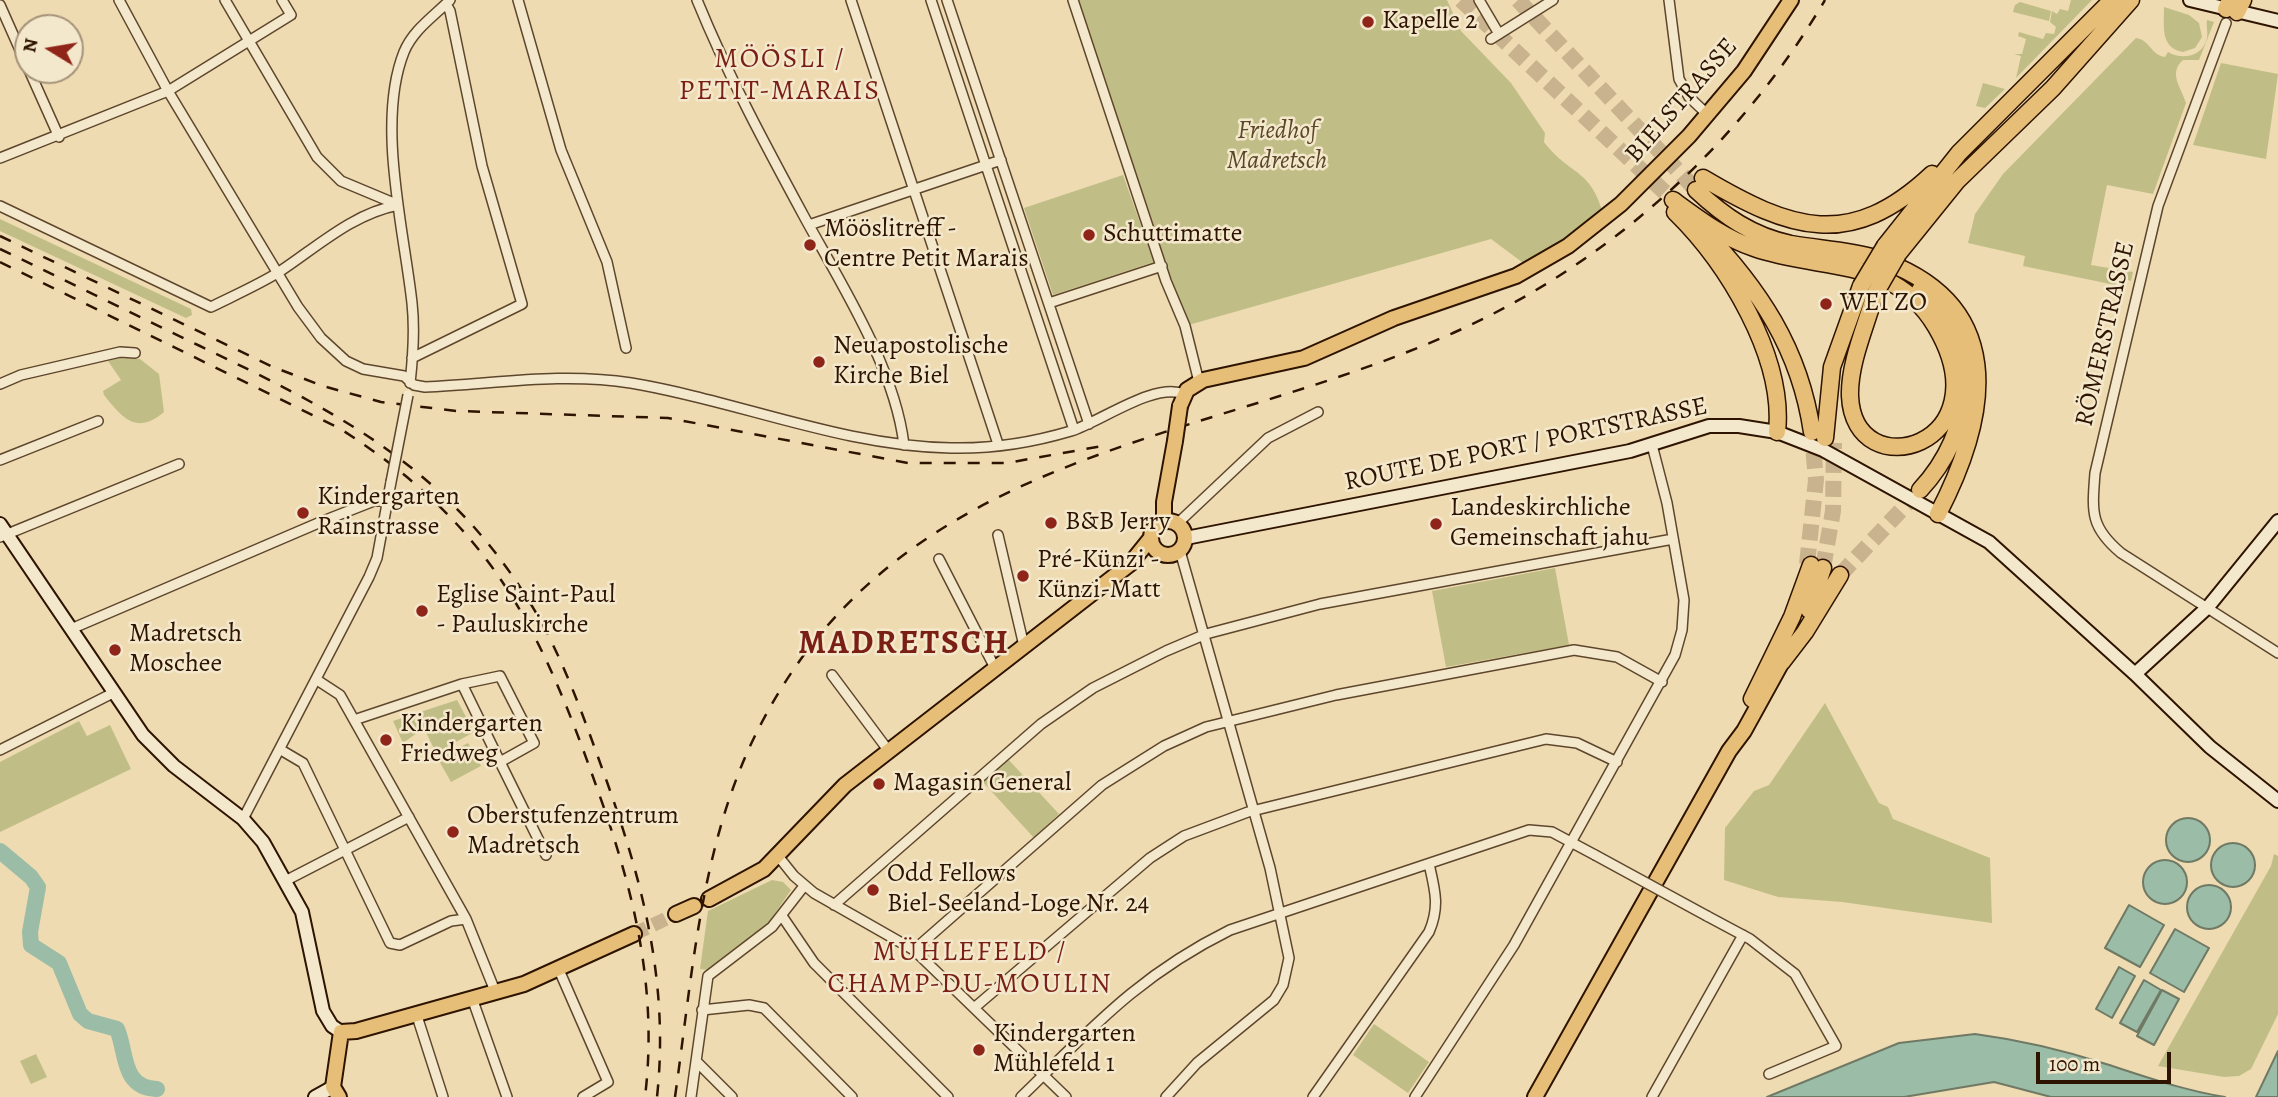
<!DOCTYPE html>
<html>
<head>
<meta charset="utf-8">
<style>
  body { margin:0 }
  #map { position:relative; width:2278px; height:1097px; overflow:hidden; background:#eedbb1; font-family:Alegreya,serif }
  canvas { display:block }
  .north { position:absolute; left:14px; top:14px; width:70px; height:70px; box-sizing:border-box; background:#f4e8cc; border:2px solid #a5937a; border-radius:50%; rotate:281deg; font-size:19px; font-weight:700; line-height:28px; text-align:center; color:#2e1400 }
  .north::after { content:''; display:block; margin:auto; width:24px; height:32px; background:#8f2418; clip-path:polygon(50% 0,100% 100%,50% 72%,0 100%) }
  .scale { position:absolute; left:2036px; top:1052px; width:135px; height:32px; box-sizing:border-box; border:4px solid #2e1400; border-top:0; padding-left:9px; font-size:21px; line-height:24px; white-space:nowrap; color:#2e1400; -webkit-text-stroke:5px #f4e8cc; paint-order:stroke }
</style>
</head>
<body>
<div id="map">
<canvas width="2278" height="1097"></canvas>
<div class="north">N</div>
<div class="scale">100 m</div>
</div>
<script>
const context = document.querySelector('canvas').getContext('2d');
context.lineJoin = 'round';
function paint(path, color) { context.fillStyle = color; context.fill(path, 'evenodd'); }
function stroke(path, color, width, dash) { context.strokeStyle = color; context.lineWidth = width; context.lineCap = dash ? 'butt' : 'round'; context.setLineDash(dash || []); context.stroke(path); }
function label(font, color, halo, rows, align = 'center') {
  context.font = font + ' Alegreya,serif'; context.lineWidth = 5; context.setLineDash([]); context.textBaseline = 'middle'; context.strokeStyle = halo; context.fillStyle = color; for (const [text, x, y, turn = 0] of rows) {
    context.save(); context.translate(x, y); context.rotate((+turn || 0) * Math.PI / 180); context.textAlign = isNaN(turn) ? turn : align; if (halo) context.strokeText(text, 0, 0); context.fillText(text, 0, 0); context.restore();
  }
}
const green = new Path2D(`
  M 1073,0 L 1447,0 L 1461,31 L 1511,83 L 1545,133 L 1544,142 C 1571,177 1591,167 1604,217 L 1526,265 L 1491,239 L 1185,326 Z
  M 2071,0 L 2092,0 L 2016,78 L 2021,56 L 2014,54 L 2022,54 L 2026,39 L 2018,36 L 2019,32 L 2043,39 L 2046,33 L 2054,34 L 2056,27 L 2050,22 L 2052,11 L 2057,14 L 2060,9 L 2068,11 Z
  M 2020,2 L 2051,11 L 2049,21 L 2013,12 L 2015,5 Z
  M 2164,7 L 2189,15 L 2199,23 L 2202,37 L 2195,48 L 2183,52 C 2160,48 2164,26 2164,7 Z
  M 2207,20 L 2214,22 L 2199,60 L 2183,60 C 2168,73 2181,87 2186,103 L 2153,194 L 2107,185 L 2091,265 L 2133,272 L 2131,281 L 2117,277 L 2115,285 L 2023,266 L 2025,256 L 1968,243 L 1975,214 L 2003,174 L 2136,38 C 2150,40 2151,55 2165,57 L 2168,52 C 2183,61 2203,56 2207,38 C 2208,31 2206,26 2207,20 Z
  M 2221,63 L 2278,74 L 2266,159 L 2193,145 Z
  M 1983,83 L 2005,89 L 1985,108 L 1976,106 Z
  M 1123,175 L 1154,262 L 1053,295 L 1024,208 Z
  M 0,219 L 191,309 L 192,315 L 186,318 L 0,231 Z
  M 118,358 L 140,359 L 159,374 L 164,412 C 137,435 123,419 104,395 L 103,391 L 121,380 L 108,361 Z
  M 1555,568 L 1569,645 L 1446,667 L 1432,591 Z
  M 457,700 L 474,732 L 436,753 L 424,728 L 403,743 L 393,721 Z
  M 1825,703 L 1879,803 L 1888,807 L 1893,819 L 1990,858 L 1992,923 L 1842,902 L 1778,897 L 1724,880 L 1725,828 L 1754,791 L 1769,785 Z
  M 79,721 L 87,736 L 110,725 L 131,769 L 0,832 L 0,762 Z
  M 468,743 L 481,766 L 451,782 L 438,759 Z
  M 1007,758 L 1059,814 L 1034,838 L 983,782 Z
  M 2274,854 L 2278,856 L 2278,1014 L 2251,1069 L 2239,1076 L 2224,1077 L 2158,1066 L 2271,866 Z
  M 772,880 L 783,882 L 791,890 L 765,928 L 709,970 L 700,969 L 708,911 Z
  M 1374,1024 L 1429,1062 L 1408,1093 L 1353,1055 Z
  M 36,1054 L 47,1077 L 31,1084 L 20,1061 Z`);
const water = new Path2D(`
  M2166 840a22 22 0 1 1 44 0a22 22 0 1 1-44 0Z
  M2211 865a22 22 0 1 1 44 0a22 22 0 1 1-44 0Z
  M2143 882a22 22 0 1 1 44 0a22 22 0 1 1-44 0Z
  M2187 907a22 22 0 1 1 44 0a22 22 0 1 1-44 0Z
  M 2129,905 L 2164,925 L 2140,967 L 2105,948 Z
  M 2175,929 L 2209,948 L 2184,992 L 2150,973 Z
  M 2119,967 L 2135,976 L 2112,1018 L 2096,1009 Z
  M 2144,980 L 2161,990 L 2137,1032 L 2120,1023 Z
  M 2162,990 L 2179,999 L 2154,1045 L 2137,1036 Z
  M 1975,1034 C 2020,1040 2063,1050 2106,1064 C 2147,1077 2182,1090 2225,1097 L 2051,1097 L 1994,1082 L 1904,1097 L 1767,1097 L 1899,1043 Z
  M 2278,1051 L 2278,1097 L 2256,1097 Z`);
const river = new Path2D(`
  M 0,851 L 31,877 L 38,887 L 30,932 L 31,945 L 59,963 L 80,1014 L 88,1021 L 117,1029 C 127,1052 121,1088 157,1089`);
const primaryTunnel = new Path2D(`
  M 634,934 L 676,914`);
const motorwayTunnel = new Path2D(`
  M 1461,0 L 1673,200
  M 1518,0 L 1696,190
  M 1807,564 L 1816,480 L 1812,434
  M 1823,568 L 1833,511 L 1834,443
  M 1840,575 L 1920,490`);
const minor = new Path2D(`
  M 119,0 L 168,91 L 298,307 L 321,338 L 346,361 L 363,369 L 404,376 L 414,385 L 425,387 C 495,384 561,372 631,383 C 739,401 841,446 951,448 C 990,449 1034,442 1071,431 C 1102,421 1154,382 1184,394
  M 225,0 L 317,157 L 341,181 L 396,204
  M 518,0 L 561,150 L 607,262 L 626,348
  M 697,0 C 728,76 767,148 806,220 C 843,287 895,369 904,445
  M 851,0 L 998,444
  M 931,0 L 1074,430
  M 947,0 L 1089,424
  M 1073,0 L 1166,281 L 1185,326 L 1199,382
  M 1479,0 L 1499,34
  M 1669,0 L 1679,79 L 1689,97 L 1708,115
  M 0,5 L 28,68
  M 2226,23 L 2158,206 L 2095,473 C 2092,512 2090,527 2121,553 L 2278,653
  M 1491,39 L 1553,0
  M 29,70 L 59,137
  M 0,158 L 168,91 L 291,15 L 282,0
  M 0,206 L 211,307 C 233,296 258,285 279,272 C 317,247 352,214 398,205
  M 809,225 L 1001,160
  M 1049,303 L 1162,266
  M 412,358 L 522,304 L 482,166 L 450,11 L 446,4
  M 410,383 C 413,357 415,330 412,303 C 404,230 376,122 404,52 C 413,30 434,16 450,0
  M 0,384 L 21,375 L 120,352 L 135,353
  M 0,460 L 98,421
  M 1178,523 L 1268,438 L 1318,412
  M 998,535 L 1024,646
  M 0,537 L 179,464
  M 939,559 L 995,668
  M 71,629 L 323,521 L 374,501 L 387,501
  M 832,675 L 888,750
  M 317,680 L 340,695 L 466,919 L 495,991
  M 462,684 L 500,762
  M 354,720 L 462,684 L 500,676 L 534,743 L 500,762 L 546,855
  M 0,750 L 113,693
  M 281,750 L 303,763 L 390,943 L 400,945 L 451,921 L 466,919
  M 243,819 L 369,577 L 377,558 L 391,482
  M 778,856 L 794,876 L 814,893 L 914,950 L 1066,1097
  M 287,880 L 409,817
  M 834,905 L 1041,724 L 1093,688 L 1166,651 L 1206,634 L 1320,604 L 1673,539
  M 782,916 L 814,963 L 948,1097
  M 1707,916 L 1750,939 L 1795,974 L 1836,1046 L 1769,1074
  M 914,950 L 1102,785 L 1164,746 L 1206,727 L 1336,695 L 1574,650 L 1617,657 L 1662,682
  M 559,970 L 608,1082 L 583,1097
  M 472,998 L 507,1097
  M 974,1008 L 1150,858 L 1184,836 L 1248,812 L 1546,739 L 1577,743 L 1617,762
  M 702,1010 L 749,1005 L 764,1008 L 852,1097
  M 416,1013 L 443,1097
  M 696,1061 L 732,1097
  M 691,1097 L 708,976 L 772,927 L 804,886
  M 1021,1097 C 1092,1028 1139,975 1230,930 L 1529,830 L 1552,832 L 1595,855
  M 1166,1097 L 1197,1063 L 1274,1000 L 1283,985 L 1289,958 L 1270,868 L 1180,551
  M 1313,1097 L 1429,932 C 1440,907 1435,890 1429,864
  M 1415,1097 L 1514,945 L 1675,655 L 1682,630 L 1684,600 L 1667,503 L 1652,445
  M 1652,1097 L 1743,935`);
const secondary = new Path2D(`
  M 2190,0 L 2278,21
  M 0,524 L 143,735 L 174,766 L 243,819 L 263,842 L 302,912 L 323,1011 L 332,1026 L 341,1032
  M 1186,538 L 1630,451 L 1709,426 L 1739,426 L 1777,432 L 1823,450 L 1989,542 L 2135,674 L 2210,747 L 2278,801
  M 2135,674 L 2208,607 L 2278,521
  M 315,1097 L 333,1087`);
const primary = new Path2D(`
  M 1180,406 L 1187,390 L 1203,380 L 1304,358 L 1394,318 L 1516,276 L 1568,246 L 1621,204 L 1689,136 L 1744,71 L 1791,0
  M1151 538a17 17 0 1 1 34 0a17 17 0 1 1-34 0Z
  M 1164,521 L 1164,502 L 1175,441
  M 709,899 L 764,869 L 845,785 L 1130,564 L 1151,538
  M 676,914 L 694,906
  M 339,1097 L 333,1087 L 341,1032 L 356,1031 L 524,984 L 634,934`);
const trunk = new Path2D(`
  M 1535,1097 L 1729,751 L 1744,731 L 1782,662`);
const motorway = new Path2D(`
  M 2226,9 L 2230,0
  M 2237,12 L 2243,0
  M 1703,178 C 1791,230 1850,251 1932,174
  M 1696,190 C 1724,216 1752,236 1791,244 C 1819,249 1848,250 1875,258 C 2008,302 1991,412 1938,514
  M 1673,200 C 1699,219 1724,238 1754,248 C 1822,272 1894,255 1936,327 C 2006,446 1854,490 1850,396 C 1849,363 1866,326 1875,294
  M 1675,212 C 1727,263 1785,357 1777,432
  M 1702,229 C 1759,288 1800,349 1812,432
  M 1885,246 L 1959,153 L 2112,0
  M 1898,254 L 1957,181 L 2053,88 L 2131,0
  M 1920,290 C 1984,346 1974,432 1920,490
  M 1825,438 L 1832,367 L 1861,286
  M 1809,610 L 1823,568
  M 1782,662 L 1805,632 L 1840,575
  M 1752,699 L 1792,617 L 1811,565`);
const rail = new Path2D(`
  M 0,236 L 273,367 L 323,386 L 381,402 L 457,411 L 668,418 L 908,463 L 1007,463 L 1102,446
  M 0,249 C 67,281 133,314 200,346 C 333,410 438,462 522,590 C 561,649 583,716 607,782 C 644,886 669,986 657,1097
  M 0,262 L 339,428 C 491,525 540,626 598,791 C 634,891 658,989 645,1097
  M 675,1097 C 693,971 701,837 762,722 C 906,448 1201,445 1453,333 C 1608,264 1739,146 1825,0`);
const minorBridge = new Path2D(`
  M 391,482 L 408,395
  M 1595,855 L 1707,916`);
const primaryBridge = new Path2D(`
  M 1175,441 L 1180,406`);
const motorwayBridge = new Path2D(`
  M 1861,286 L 1885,246
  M 1875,294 L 1898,254`);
const markers = [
  [1368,22,7,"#8f2418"],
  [1089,235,7,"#8f2418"],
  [810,245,7,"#8f2418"],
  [1826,304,7,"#8f2418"],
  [819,362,7,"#8f2418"],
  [303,513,7,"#8f2418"],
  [1051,523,7,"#8f2418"],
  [1436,524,7,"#8f2418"],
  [1023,576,7,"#8f2418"],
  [422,611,7,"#8f2418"],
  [115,650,7,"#8f2418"],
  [386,740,7,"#8f2418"],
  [879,784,7,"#8f2418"],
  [453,832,7,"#8f2418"],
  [873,890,7,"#8f2418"],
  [979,1050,7,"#8f2418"]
];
const poiNames = [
  ["Kapelle 2",1382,22],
  ["Mööslitreff -",824,230],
  ["Centre Petit Marais",824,260],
  ["Schuttimatte",1103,235],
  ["WEI ZO",1840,304],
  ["Neuapostolische",833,347],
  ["Kirche Biel",833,377],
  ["Kindergarten",317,498],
  ["Rainstrasse",317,528],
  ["Landeskirchliche",1450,509],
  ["Gemeinschaft jahu",1450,539],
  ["B&B Jerry",1065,523],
  ["Pré-Künzi -",1037,561],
  ["Künzi-Matt",1037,591],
  ["Eglise Saint-Paul",436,596],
  ["- Pauluskirche",436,626],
  ["Madretsch",129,635],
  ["Moschee",129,665],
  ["Kindergarten",400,725],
  ["Friedweg",400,755],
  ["Magasin General",893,784],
  ["Oberstufenzentrum",467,817],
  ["Madretsch",467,847],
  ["Odd Fellows",887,875],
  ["Biel-Seeland-Loge Nr. 24",887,905],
  ["Kindergarten",993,1035],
  ["Mühlefeld 1",993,1065]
];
const streetNames = [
  ["BIELSTRASSE",1682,101,-49],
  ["RÖMERSTRASSE",2106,334,-77],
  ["ROUTE DE PORT / PORTSTRASSE",1526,445,-12]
];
const parkNames = [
  ["Friedhof",1277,132],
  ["Madretsch",1277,162]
];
const neighbourhoodNames = [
  ["MÖÖSLI /",780,60],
  ["PETIT-MARAIS",780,92],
  ["MÜHLEFELD /",970,953],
  ["CHAMP-DU-MOULIN",970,985]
];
const districtNames = [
  ["MADRETSCH",904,645]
];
paint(green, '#c0be86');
paint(water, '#9bbca6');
stroke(water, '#6f7964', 2);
stroke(river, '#9bbca6', 16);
stroke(primaryTunnel, '#c8b38e', 14, [14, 7]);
stroke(motorwayTunnel, '#c8b38e', 16, [16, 8]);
stroke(minor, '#5e462c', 12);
stroke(secondary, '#2e1400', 16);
stroke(primary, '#2e1400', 18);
stroke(trunk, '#2e1400', 18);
stroke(motorway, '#2e1400', 19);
stroke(minor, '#f4e8cc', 9);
stroke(secondary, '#f4e8cc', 12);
stroke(primary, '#e7be78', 14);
stroke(trunk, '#e7be78', 14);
stroke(motorway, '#e7be78', 16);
stroke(rail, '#2e1400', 2.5, [12, 12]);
stroke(minorBridge, '#5e462c', 12, []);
stroke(primaryBridge, '#2e1400', 18, []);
stroke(motorwayBridge, '#2e1400', 19, []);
stroke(minorBridge, '#f4e8cc', 9);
stroke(primaryBridge, '#e7be78', 14);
stroke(motorwayBridge, '#e7be78', 16);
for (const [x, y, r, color] of markers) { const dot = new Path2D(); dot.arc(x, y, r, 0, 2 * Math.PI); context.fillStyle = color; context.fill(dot); stroke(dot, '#f4e8cc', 2.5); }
label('26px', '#2e1400', '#f4e8cc', poiNames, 'left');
label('26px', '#2e1400', '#f4e8cc', streetNames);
label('italic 26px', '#5a4728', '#f4e8cc', parkNames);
context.letterSpacing = '2px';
label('28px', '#7a1f14', '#f4e8cc', neighbourhoodNames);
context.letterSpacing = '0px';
context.letterSpacing = '2px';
label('bold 33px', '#7a1f14', '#f4e8cc', districtNames);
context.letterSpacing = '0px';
</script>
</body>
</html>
